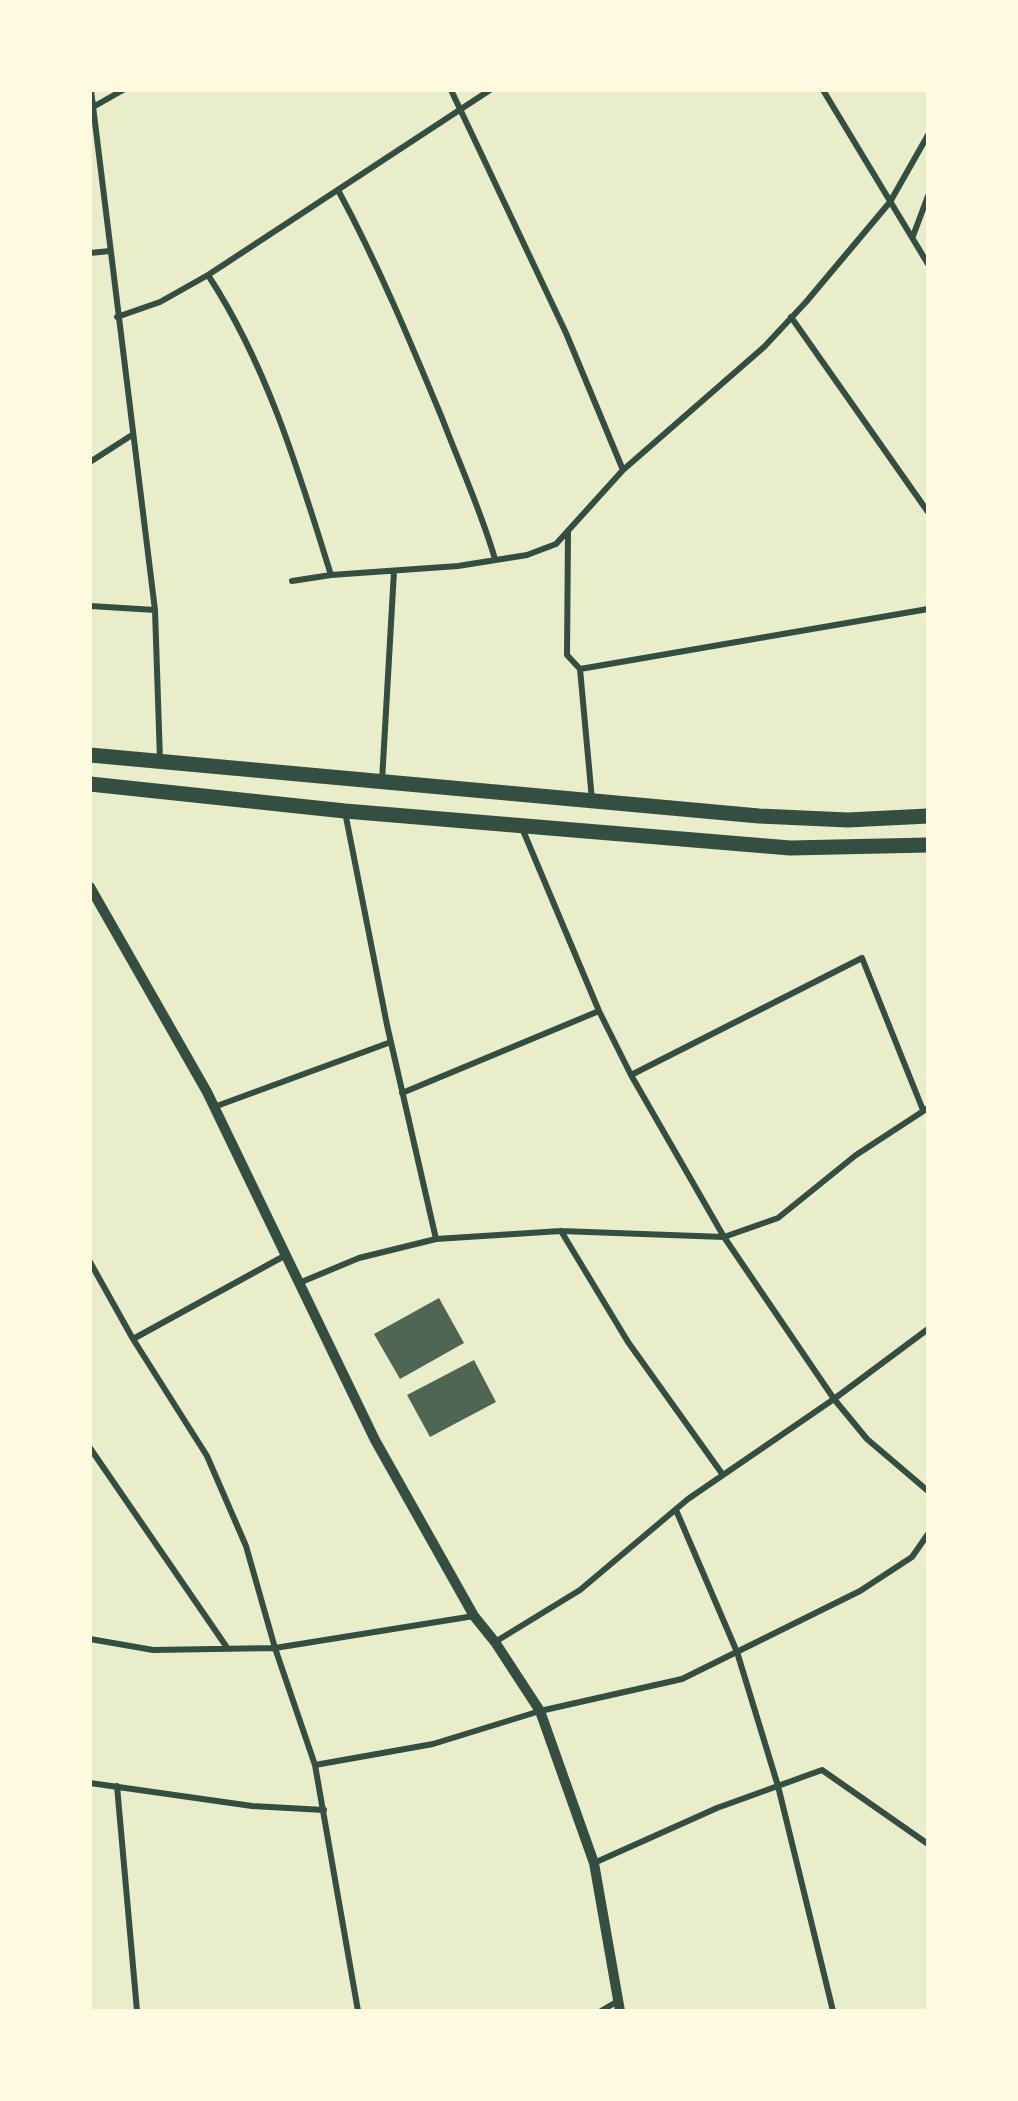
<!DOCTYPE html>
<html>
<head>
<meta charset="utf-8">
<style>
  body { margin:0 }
  #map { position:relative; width:1018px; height:2101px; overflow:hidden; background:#e9edc9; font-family:Helvetica,sans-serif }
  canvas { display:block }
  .frame { position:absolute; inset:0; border:92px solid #fefae0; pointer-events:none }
</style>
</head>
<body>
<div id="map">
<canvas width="1018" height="2101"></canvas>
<div class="frame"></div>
</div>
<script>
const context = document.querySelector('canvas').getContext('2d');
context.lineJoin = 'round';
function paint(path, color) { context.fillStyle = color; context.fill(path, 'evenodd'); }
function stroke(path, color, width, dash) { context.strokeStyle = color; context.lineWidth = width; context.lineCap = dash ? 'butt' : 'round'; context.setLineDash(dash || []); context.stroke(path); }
const building = new Path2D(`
  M 439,1298 L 464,1343 L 400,1379 L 374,1334 Z
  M 474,1360 L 496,1402 L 430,1437 L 407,1395 Z`);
const minor = new Path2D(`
  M 91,90 L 155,610 L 160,760
  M 451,90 L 566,333 L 623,470
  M 823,90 L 928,264
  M 93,107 L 123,90
  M 338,190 C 378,264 410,341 442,418 C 460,465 481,511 495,559
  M 913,236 L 928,196
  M 90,253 L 110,251
  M 208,275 C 267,365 299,472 331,575
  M 117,317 L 160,302 L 208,275 L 490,90
  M 791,317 L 928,512
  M 90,462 L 132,435
  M 568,531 L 567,655 L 580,669 L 928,609
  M 292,581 L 331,575 L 458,566 L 527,555 L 556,544 L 623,470 L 764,347 L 806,302 L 890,202 L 928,135
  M 90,606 L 155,610
  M 580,669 L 592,800
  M 382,781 L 394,571
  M 345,812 L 387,1025 L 436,1239
  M 522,828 L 599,1011 L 631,1075 L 724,1237 L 834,1399 L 867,1439 L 928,1491
  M 631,1075 L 862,958 L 923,1110
  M 402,1093 L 599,1011
  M 214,1107 L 391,1042
  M 561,1231 L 628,1342 L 723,1475
  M 90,1262 L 133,1339 L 207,1456 L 246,1546 L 275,1648 L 315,1765 L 358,2011
  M 299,1283 L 359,1258 L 436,1239 L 561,1231 L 724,1237 L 778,1218 L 856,1155 L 928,1108
  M 133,1339 L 286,1255
  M 90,1448 L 228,1649
  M 676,1510 L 737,1652 L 778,1786 L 833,2011
  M 90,1639 L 153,1650 L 275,1648 L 474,1616
  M 495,1642 L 580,1590 L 688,1499 L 834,1399 L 928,1329
  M 315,1765 L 433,1744 L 540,1711 L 682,1679 L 860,1591 L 912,1557 L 928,1534
  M 90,1783 L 252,1806 L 324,1810
  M 117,1786 L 137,2011
  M 594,1863 L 717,1808 L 822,1770 L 928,1844
  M 601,2011 L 618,2001`);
const tertiary = new Path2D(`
  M 90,887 L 207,1092 L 375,1440 L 474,1616 L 495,1642 L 540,1711 L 594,1863 L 620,2011`);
const trunk = new Path2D(`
  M 90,755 L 759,816 L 848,820 L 928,816
  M 90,784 L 345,811 L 790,848 L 928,845`);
paint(building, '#4f6655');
stroke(minor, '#344e41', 6);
stroke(tertiary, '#344e41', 10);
stroke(trunk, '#344e41', 15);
</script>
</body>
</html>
